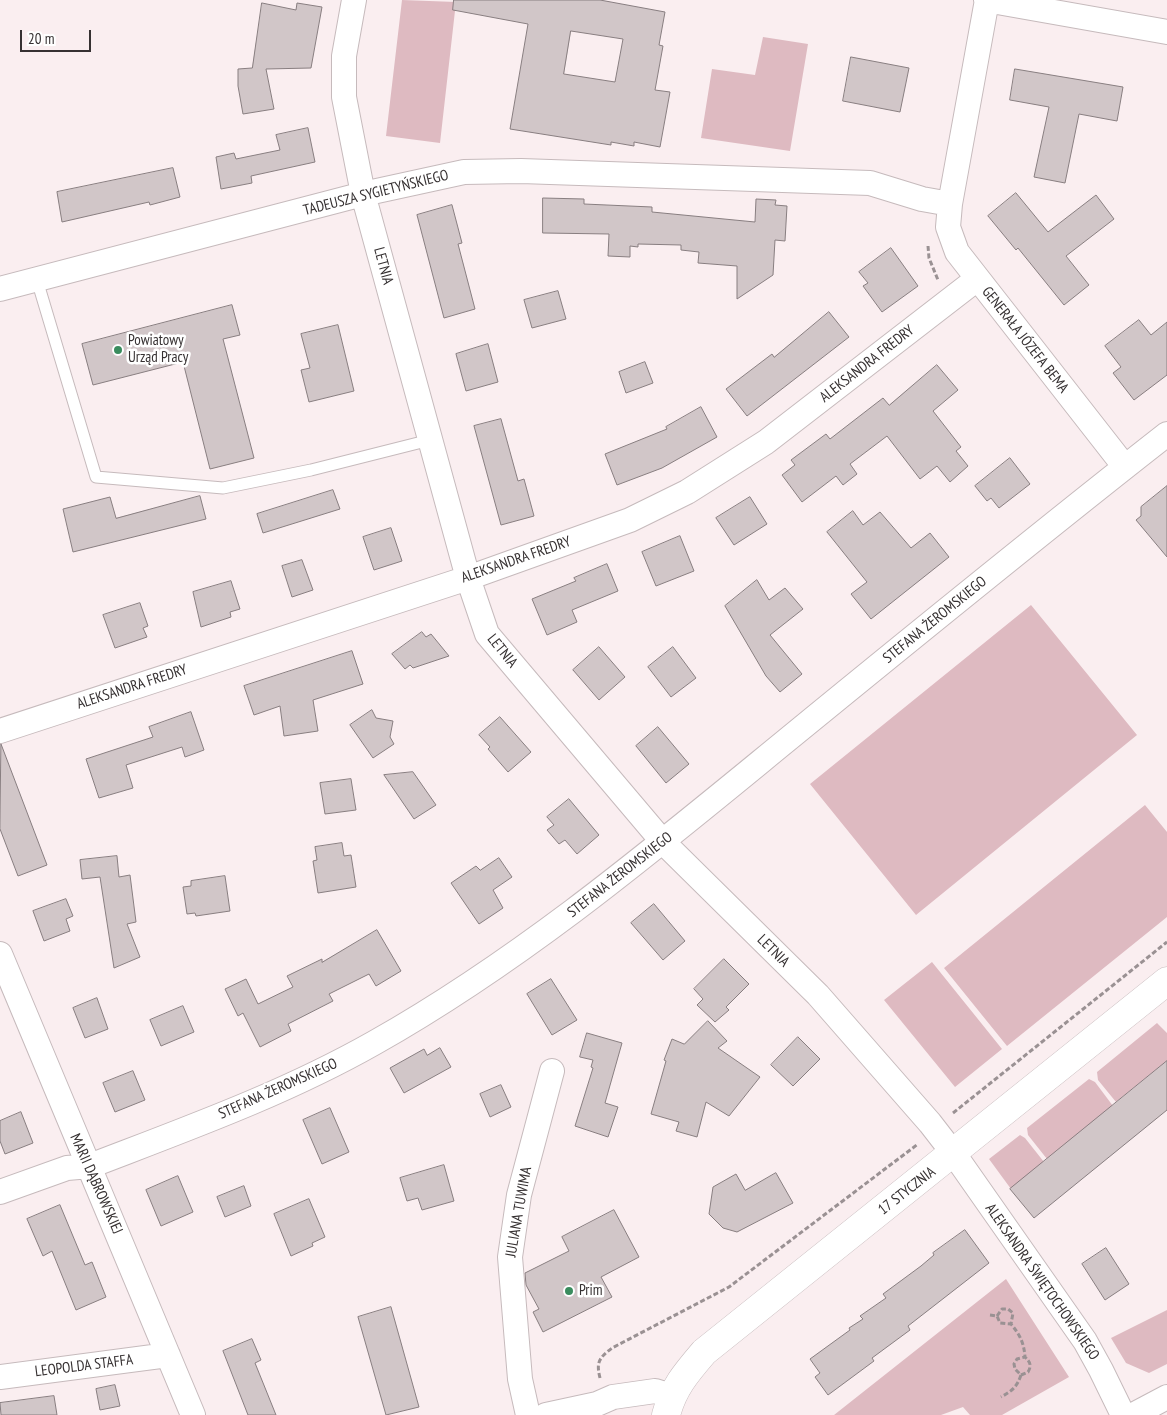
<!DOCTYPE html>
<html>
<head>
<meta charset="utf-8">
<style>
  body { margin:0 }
  #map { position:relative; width:1167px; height:1415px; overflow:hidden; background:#faeef0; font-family:"PT Sans Narrow",sans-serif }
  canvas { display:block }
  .scale { position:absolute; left:20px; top:30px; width:71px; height:22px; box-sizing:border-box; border:2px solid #363132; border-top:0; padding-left:6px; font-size:15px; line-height:18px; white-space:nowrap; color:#363132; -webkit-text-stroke:4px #fff; paint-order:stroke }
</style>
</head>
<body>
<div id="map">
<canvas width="1167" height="1415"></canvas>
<div class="scale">20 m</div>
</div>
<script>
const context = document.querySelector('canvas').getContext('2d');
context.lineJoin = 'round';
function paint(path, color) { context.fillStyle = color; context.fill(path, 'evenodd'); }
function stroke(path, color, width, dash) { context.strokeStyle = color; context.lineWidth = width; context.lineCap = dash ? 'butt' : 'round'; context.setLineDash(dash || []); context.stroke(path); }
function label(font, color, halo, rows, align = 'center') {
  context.font = font + ' "PT Sans Narrow",sans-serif'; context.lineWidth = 5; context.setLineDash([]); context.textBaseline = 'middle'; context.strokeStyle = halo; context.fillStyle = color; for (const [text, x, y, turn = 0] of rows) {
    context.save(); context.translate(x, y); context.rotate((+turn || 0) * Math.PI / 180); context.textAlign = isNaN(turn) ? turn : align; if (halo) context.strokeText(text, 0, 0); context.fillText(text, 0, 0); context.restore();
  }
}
const green = new Path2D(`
  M 402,0 L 456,2 L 440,143 L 386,136 Z
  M 763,37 L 808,44 L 790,151 L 701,138 L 712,69 L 755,75 Z
  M 1031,605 L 1137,735 L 916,915 L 810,784 Z
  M 1145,805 L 1167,832 L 1167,917 L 1007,1046 L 944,968 Z
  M 932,962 L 1002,1049 L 955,1087 L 884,1000 Z
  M 1157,1023 L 1167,1033 L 1167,1061 L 1116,1102 L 1098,1080 L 1097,1072 Z
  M 1089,1079 L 1095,1082 L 1113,1106 L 1047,1159 L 1028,1135 L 1027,1128 Z
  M 1020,1135 L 1025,1138 L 1044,1162 L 1011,1189 L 989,1159 Z
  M 1006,1279 L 1069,1377 L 1002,1415 L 970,1415 L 963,1407 L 941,1415 L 834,1415 Z
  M 1167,1310 L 1167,1364 L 1149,1373 L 1126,1363 L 1111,1338 Z`);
const building = new Path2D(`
  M 454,0 L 600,0 L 665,12 L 659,45 L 663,46 L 655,90 L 670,92 L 660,147 L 634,142 L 634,146 L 611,142 L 611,145 L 510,129 L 528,24 L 453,10 ZM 571,31 L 623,39 L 615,82 L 564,74 Z
  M 262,3 L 296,10 L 297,3 L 322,7 L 311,68 L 266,69 L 274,109 L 243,114 L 238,86 L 238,69 L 252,68 Z
  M 851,57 L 909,68 L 900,112 L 843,101 Z
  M 1015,69 L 1123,87 L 1117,121 L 1079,114 L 1065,183 L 1034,177 L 1049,107 L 1010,100 Z
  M 308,128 L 315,162 L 251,176 L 252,183 L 221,189 L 216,157 L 234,153 L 236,159 L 280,150 L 276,135 Z
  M 173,168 L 180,197 L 150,205 L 149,202 L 62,222 L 57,192 Z
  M 1016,193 L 1048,232 L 1096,195 L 1114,219 L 1066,256 L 1089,285 L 1064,305 L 1018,248 L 1016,250 L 988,216 Z
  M 543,198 L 584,199 L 584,204 L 652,207 L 652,212 L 755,222 L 756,199 L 776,200 L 775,205 L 787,206 L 785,241 L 775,240 L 773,275 L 737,299 L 737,266 L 698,263 L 699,252 L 681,250 L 681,245 L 638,244 L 638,247 L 630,246 L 630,257 L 608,256 L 609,234 L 543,233 Z
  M 452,205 L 462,243 L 458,244 L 475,309 L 444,318 L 417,215 Z
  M 891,248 L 918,286 L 882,312 L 863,286 L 868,283 L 859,272 Z
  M 558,291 L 566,319 L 532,328 L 524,300 Z
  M 232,305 L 240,335 L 223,339 L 254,458 L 210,469 L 183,362 L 93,385 L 82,344 Z
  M 829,312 L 849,337 L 747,416 L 726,389 L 772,354 L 774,357 Z
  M 1139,320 L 1151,335 L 1167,322 L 1167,375 L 1134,400 L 1113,373 L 1121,367 L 1105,346 Z
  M 338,325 L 354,391 L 309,402 L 301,370 L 310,368 L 301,334 Z
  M 488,344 L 498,382 L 466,391 L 456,354 Z
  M 645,362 L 653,383 L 626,393 L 619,372 Z
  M 937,365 L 958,390 L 933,411 L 961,447 L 956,451 L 968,466 L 950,482 L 937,466 L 920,479 L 887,436 L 850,464 L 857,474 L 843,485 L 836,476 L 802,502 L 782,475 L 795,465 L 791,460 L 826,434 L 830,439 L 883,398 L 889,405 Z
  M 701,407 L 717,437 L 662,468 L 617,485 L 605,454 L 667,429 L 666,427 Z
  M 501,419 L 518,481 L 524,479 L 534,516 L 501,525 L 474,426 Z
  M 1010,458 L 1030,484 L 999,508 L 991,498 L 987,501 L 975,486 Z
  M 1167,486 L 1167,557 L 1136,520 L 1141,516 L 1141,507 Z
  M 333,490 L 340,509 L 263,533 L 257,514 Z
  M 200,496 L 206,519 L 73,552 L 63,509 L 110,497 L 116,518 Z
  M 750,497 L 767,524 L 734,545 L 716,518 Z
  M 853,511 L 863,525 L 880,512 L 911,548 L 930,533 L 949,557 L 871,619 L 851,594 L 867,582 L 827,532 Z
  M 391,528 L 402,561 L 374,570 L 363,537 Z
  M 680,536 L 694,571 L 656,586 L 642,552 Z
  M 302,560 L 313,590 L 292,597 L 282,566 Z
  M 607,564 L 618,591 L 572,610 L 577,622 L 547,635 L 532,599 L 576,581 L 574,578 Z
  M 757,580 L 769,600 L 785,588 L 803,609 L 770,635 L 802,674 L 780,692 L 766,676 L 725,606 Z
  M 231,581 L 240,609 L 230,612 L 231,617 L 201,627 L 193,592 Z
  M 140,603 L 148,626 L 143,628 L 147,637 L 115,648 L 103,615 Z
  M 422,632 L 426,637 L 431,634 L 449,656 L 413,668 L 410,665 L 405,669 L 392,654 Z
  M 599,647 L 625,677 L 599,700 L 573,670 Z
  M 673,647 L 696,678 L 671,697 L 648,667 Z
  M 352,651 L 363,684 L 313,700 L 318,731 L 284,736 L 280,706 L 254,715 L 244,686 Z
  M 372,710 L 376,718 L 393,721 L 390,737 L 394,744 L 373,758 L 350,725 Z
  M 191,712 L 204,750 L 185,757 L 182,747 L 126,765 L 133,788 L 99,798 L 86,759 L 153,737 L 149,727 Z
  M 500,717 L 531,752 L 508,772 L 488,749 L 490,747 L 479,735 Z
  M 658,727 L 689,764 L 666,783 L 636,746 Z
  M 1,744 L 47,865 L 18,876 L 0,829 Z
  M 413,772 L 436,805 L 414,819 L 384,775 Z
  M 351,779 L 356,810 L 325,814 L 320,783 Z
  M 569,799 L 599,835 L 577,854 L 565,840 L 559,844 L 547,830 L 554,825 L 547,817 Z
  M 342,843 L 344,856 L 351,855 L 356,887 L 318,893 L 313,861 L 317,860 L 315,847 Z
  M 117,856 L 119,877 L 130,875 L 136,922 L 127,924 L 140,957 L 114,968 L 100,877 L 82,879 L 80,860 Z
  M 499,858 L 512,877 L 493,890 L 503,908 L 479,924 L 451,883 L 476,866 L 480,870 Z
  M 225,876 L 230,911 L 196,916 L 195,913 L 187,914 L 183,887 L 191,886 L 191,881 Z
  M 66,899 L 73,916 L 66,919 L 70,931 L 44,941 L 33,911 Z
  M 654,904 L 685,941 L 663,960 L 631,923 Z
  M 377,930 L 401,971 L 376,986 L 369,974 L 329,994 L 333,1001 L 288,1024 L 291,1031 L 260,1047 L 243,1013 L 238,1016 L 225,989 L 246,979 L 258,1004 L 293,987 L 287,976 L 322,959 L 322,962 Z
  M 724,959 L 749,984 L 726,1007 L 729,1010 L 715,1022 L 697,1005 L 703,999 L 694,989 Z
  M 551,979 L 577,1020 L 552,1035 L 527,994 Z
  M 97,998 L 108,1029 L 85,1038 L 73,1008 Z
  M 183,1006 L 194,1032 L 161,1046 L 150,1020 Z
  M 708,1021 L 727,1041 L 718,1048 L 760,1077 L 729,1116 L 706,1102 L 697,1137 L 676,1131 L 679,1122 L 651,1114 L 666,1061 L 664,1060 L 672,1039 L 684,1044 Z
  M 587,1033 L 622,1043 L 605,1103 L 618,1107 L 608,1137 L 575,1126 L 593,1068 L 591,1067 L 593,1060 L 580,1057 Z
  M 798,1037 L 820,1059 L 793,1086 L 771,1065 Z
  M 440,1048 L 451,1067 L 404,1093 L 390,1068 L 424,1049 L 427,1055 Z
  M 1167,1061 L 1167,1110 L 1034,1218 L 1010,1189 Z
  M 133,1071 L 145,1100 L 115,1112 L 103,1083 Z
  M 501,1085 L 511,1107 L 490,1117 L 480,1094 Z
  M 330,1108 L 349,1152 L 322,1164 L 303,1120 Z
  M 21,1112 L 33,1143 L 5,1154 L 0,1141 L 0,1121 Z
  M 444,1165 L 454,1201 L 422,1210 L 418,1198 L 407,1201 L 400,1178 Z
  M 776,1173 L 793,1203 L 737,1232 L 723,1228 L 709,1214 L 713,1187 L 736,1174 L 745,1190 Z
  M 178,1176 L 193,1212 L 161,1226 L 146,1190 Z
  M 244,1186 L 251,1206 L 225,1217 L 217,1197 Z
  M 309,1199 L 325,1237 L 312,1243 L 313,1246 L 291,1256 L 274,1214 Z
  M 60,1205 L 85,1265 L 92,1262 L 106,1297 L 76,1310 L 52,1251 L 43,1256 L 27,1219 Z
  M 614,1210 L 639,1257 L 601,1277 L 612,1297 L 543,1332 L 533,1312 L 539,1309 L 526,1285 L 525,1273 L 569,1251 L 562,1237 Z
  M 965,1230 L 989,1263 L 908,1326 L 910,1330 L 872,1358 L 874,1361 L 828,1395 L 815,1377 L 820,1373 L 810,1359 L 850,1330 L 849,1328 L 863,1319 L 860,1316 L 886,1298 L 883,1294 L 921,1266 L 934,1255 L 933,1253 Z
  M 1106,1248 L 1129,1284 L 1105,1300 L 1082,1264 Z
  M 391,1307 L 419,1407 L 386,1415 L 358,1317 Z
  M 252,1339 L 261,1360 L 255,1363 L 276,1415 L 248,1415 L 223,1351 Z
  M 115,1385 L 120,1406 L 100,1410 L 96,1389 Z
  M 54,1396 L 57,1415 L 1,1415 L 0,1403 Z`);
const path = new Path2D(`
  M 928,246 L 929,258 L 938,280
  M 953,1113 L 1167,942
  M 990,1315 L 997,1316 L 1000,1323 L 1011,1324 C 1020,1335 1024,1343 1025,1357 L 1017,1359 L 1014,1364 L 1015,1369 L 1021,1375 C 1017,1387 1012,1391 1001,1397
  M 997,1316 L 1002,1309 L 1008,1309 L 1013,1313 L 1011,1324
  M 1021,1375 L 1028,1372 C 1032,1365 1030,1362 1025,1357
  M 600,1378 C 596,1362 599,1358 612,1348 L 729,1287 L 918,1144`);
const lane = new Path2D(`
  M 37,280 L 96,477 L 223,488 L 311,470 L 430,440`);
const street = new Path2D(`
  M 354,0 L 344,56 L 344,97 L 363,194 L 468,578 L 487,634 L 663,842 L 818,995 L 930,1123 L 954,1154 L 1085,1341 L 1101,1370 L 1123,1415
  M 986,0 L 1167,32
  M 987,0 L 950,204 L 948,227 L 957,252 L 1125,467
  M 0,289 L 363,194 L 464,172 L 521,171 L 870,183 L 922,199 L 950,204
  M 0,731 L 468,578 L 630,520 L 687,492 L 766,442 L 977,279
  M 0,954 L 193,1415
  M 0,1192 L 67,1168 L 90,1166 C 186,1129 284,1094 374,1043 C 523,959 655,848 787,740 C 913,637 1039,534 1167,434
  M 0,1377 L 168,1355
  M 528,1415 L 520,1379 L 510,1257 L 519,1195 L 552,1071
  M 546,1415 L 597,1404 L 613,1397 L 655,1391 L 671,1396
  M 1133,1415 L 1167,1397`);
const secondary = new Path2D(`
  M 666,1415 C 673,1388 686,1373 704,1352 L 1167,981`);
const markers = [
  [118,350,5,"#3a8c5e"],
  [569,1291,5,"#3a8c5e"]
];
const streetNames = [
  ["TADEUSZA SYGIETYŃSKIEGO",376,193,-14],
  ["LETNIA",383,266,75],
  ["GENERAŁA JÓZEFA BEMA",1025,340,52],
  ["ALEKSANDRA FREDRY",867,364,-38],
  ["ALEKSANDRA FREDRY",516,560,-19],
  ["STEFANA ŻEROMSKIEGO",935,620,-39],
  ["LETNIA",502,651,51],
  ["ALEKSANDRA FREDRY",132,687,-18],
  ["STEFANA ŻEROMSKIEGO",620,875,-38],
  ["LETNIA",773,951,45],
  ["STEFANA ŻEROMSKIEGO",278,1089,-24],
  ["MARII DĄBROWSKIEJ",96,1184,66],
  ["17 STYCZNIA",907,1191,-38],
  ["JULIANA TUWIMA",519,1212,-80],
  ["ALEKSANDRA ŚWIĘTOCHOWSKIEGO",1042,1282,55],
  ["LEOPOLDA STAFFA",84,1366,-7]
];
const poiNames = [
  ["Powiatowy",128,341],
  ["Urząd Pracy",128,358],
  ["Prim",579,1291]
];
paint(green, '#debac1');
paint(building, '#d1c6c8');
stroke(building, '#887e80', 1);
stroke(lane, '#c6babc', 13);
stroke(street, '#c6babc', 26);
stroke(secondary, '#c6babc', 29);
stroke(path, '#9a9193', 3, [5, 2.5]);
stroke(lane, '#fff', 11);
stroke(street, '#fff', 24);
stroke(secondary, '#fff', 28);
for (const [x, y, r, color] of markers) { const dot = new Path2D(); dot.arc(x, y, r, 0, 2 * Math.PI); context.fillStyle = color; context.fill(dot); stroke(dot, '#fff', 2); }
label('15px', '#363132', '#fff', streetNames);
label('15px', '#363132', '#fff', poiNames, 'left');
</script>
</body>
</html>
